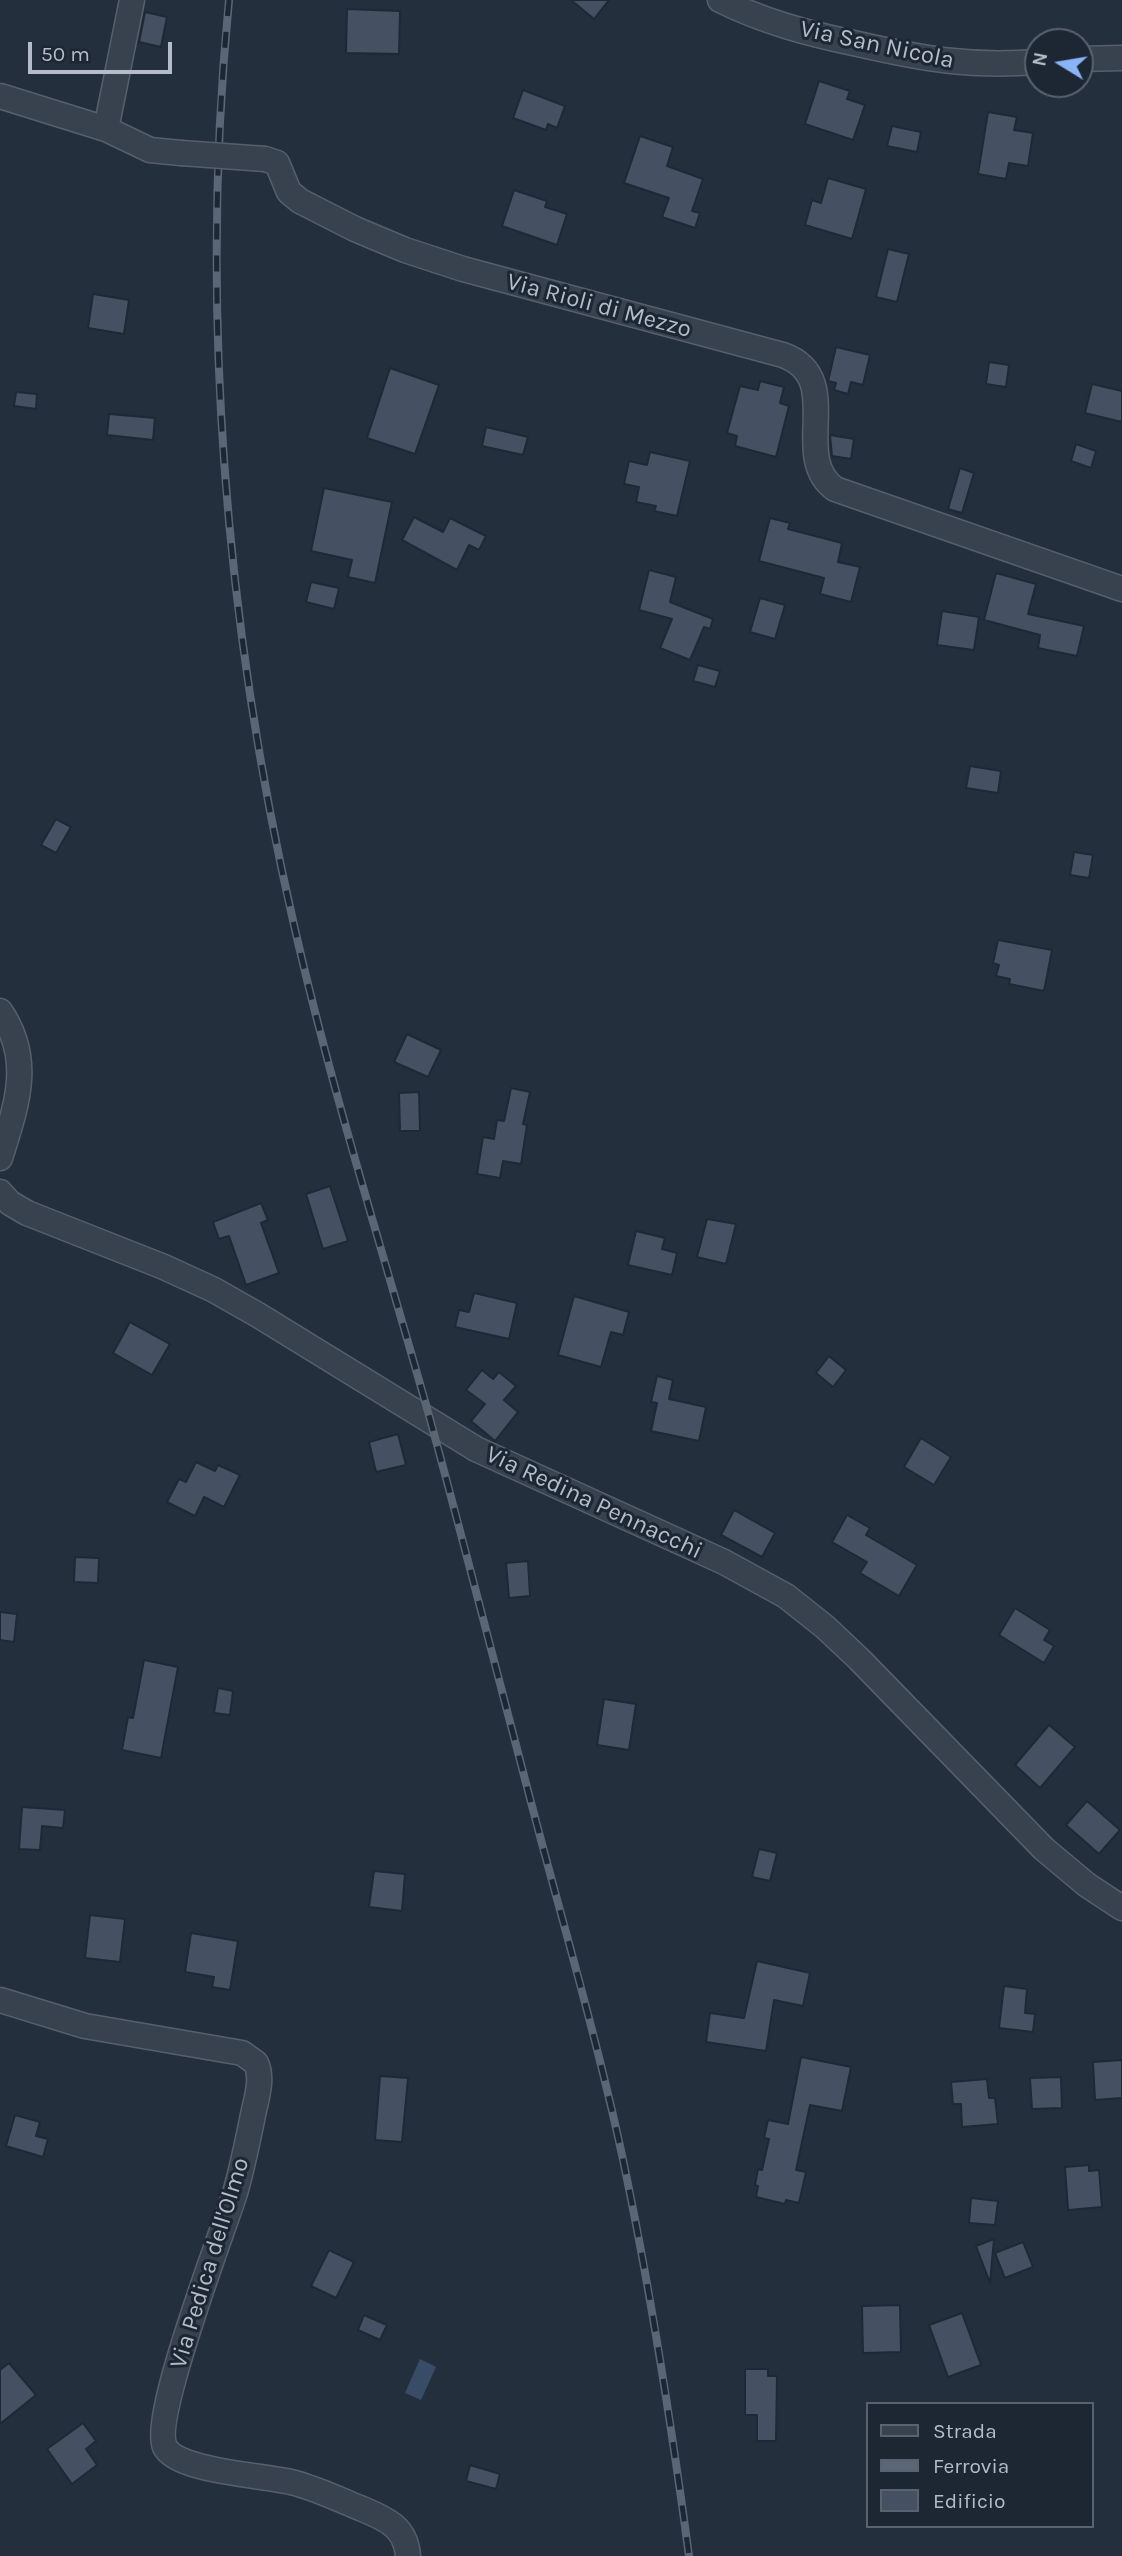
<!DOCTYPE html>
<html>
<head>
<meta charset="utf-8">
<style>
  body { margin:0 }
  #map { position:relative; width:1122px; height:2556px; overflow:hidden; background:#242f3e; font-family:Karla,sans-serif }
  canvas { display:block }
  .legend { position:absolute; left:866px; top:2402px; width:228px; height:126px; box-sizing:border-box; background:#1d2633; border:2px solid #59626f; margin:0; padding:9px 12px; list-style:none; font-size:21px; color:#b4bcc9 }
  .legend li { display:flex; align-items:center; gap:14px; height:35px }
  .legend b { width:35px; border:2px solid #59626f }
  .north { position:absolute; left:1024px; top:28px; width:70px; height:70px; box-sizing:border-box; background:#1d2633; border:2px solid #59626f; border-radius:50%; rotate:281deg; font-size:19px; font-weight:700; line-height:28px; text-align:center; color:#b4bcc9 }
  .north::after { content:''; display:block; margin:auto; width:24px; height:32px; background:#8ab4f8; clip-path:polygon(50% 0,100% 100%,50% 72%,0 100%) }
  .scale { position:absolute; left:28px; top:42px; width:144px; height:32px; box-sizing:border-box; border:4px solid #b4bcc9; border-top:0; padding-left:9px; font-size:21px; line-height:24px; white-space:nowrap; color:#b4bcc9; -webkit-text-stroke:5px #1d2633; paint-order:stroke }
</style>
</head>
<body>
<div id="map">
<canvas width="1122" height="2556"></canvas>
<ul class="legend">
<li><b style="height:9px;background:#38414e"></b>Strada</li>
<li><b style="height:9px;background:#5a6575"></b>Ferrovia</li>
<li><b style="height:19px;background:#455162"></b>Edificio</li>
</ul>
<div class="north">N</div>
<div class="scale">50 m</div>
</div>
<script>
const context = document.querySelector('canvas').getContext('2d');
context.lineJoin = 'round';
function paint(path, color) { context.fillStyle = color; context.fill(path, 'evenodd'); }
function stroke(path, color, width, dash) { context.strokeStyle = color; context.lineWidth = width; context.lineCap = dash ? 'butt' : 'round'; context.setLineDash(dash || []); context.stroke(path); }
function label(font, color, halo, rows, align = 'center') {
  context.font = font + ' Karla,sans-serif'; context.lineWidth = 6; context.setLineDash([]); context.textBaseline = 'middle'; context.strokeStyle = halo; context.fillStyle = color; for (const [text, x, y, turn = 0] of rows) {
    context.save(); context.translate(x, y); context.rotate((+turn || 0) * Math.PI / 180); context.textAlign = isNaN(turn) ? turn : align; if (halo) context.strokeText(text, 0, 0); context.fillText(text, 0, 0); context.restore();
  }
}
const water = new Path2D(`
  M 420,2359 L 436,2367 L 421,2400 L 405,2393 Z`);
const building = new Path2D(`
  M 571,0 L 609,0 L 594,19 Z
  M 347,9 L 400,11 L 399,54 L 346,53 Z
  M 145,12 L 167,17 L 161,47 L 139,42 Z
  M 819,81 L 850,91 L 847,99 L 865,105 L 853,140 L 805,124 Z
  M 523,90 L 565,106 L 557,128 L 548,124 L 546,130 L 513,118 Z
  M 988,112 L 1017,117 L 1014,130 L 1033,133 L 1028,166 L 1009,163 L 1006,179 L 978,174 Z
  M 892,126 L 921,132 L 917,152 L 887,146 Z
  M 640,136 L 673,147 L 667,166 L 703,179 L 692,211 L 700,213 L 695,228 L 662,217 L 669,198 L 624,183 Z
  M 828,178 L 866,189 L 852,239 L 805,225 L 812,200 L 821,203 Z
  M 514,190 L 547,201 L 545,207 L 567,214 L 557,245 L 502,226 Z
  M 888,249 L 909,254 L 897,302 L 876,297 Z
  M 93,294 L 129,300 L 124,334 L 88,328 Z
  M 836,347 L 870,355 L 863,385 L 851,382 L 848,394 L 834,390 L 836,383 L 828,381 Z
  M 989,362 L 1009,365 L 1006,387 L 986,384 Z
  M 390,368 L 439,385 L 415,454 L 367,438 Z
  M 760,381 L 784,387 L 780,403 L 789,406 L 776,457 L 735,446 L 737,436 L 727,433 L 740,386 L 758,390 Z
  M 1092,384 L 1122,391 L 1122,422 L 1085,413 Z
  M 16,392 L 37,394 L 36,409 L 14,406 Z
  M 109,414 L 155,418 L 153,440 L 107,435 Z
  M 486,427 L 528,437 L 523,455 L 482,446 Z
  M 830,435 L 854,439 L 851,459 L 832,456 Z
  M 1076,444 L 1096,451 L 1091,468 L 1071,461 Z
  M 650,452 L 690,461 L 677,516 L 654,511 L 656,506 L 636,502 L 639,487 L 624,484 L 629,461 L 647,465 Z
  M 960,468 L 974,473 L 962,513 L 948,509 Z
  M 324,488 L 392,502 L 375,583 L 348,577 L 352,560 L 311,551 Z
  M 414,517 L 443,532 L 450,518 L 486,536 L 479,550 L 469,545 L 457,570 L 402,540 Z
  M 770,518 L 790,523 L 788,529 L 842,543 L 838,562 L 860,567 L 851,602 L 820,594 L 824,578 L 759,561 Z
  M 649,570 L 676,577 L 670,602 L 713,619 L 710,629 L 704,627 L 690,660 L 660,648 L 672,619 L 639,610 Z
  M 996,573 L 1036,584 L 1028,614 L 1084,626 L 1077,656 L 1038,648 L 1040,635 L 984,620 Z
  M 311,582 L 339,588 L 334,609 L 306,602 Z
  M 760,598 L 785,605 L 775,639 L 750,632 Z
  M 942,611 L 979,617 L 974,650 L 937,645 Z
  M 698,665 L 720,671 L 715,687 L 693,681 Z
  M 970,766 L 1001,771 L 998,793 L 966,788 Z
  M 56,819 L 71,827 L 56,853 L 41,845 Z
  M 1074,852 L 1093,855 L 1089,878 L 1070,875 Z
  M 998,940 L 1052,950 L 1044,991 L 1009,984 L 1010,979 L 996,976 L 999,965 L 993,963 Z
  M 407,1034 L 441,1050 L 428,1077 L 394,1062 Z
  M 511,1088 L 530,1092 L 523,1124 L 527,1125 L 521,1164 L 503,1161 L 500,1178 L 477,1174 L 483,1137 L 494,1139 L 497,1120 L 504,1121 Z
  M 419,1092 L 420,1131 L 400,1131 L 399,1093 Z
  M 330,1186 L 348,1241 L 323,1249 L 306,1194 Z
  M 261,1203 L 268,1220 L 261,1223 L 279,1273 L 246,1285 L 229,1236 L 219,1239 L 213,1222 Z
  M 707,1219 L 736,1224 L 726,1264 L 697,1257 Z
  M 636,1231 L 665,1238 L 662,1249 L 677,1253 L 672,1275 L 628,1265 Z
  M 474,1293 L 517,1303 L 509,1339 L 455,1327 L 459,1310 L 469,1312 Z
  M 574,1296 L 629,1312 L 623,1335 L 611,1332 L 601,1367 L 558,1355 Z
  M 130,1322 L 170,1344 L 152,1375 L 113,1353 Z
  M 829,1356 L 846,1370 L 833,1387 L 816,1373 Z
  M 482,1370 L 493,1379 L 499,1372 L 516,1386 L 504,1400 L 518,1412 L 495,1441 L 471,1421 L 485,1404 L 466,1390 Z
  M 657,1376 L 673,1380 L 669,1399 L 706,1407 L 699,1441 L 651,1431 L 657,1403 L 651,1402 Z
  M 398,1434 L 406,1465 L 376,1472 L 369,1442 Z
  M 921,1438 L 951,1457 L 934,1485 L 904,1467 Z
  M 196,1462 L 215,1471 L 218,1465 L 240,1475 L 224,1507 L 204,1497 L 195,1516 L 167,1502 L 179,1479 L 186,1482 Z
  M 734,1510 L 775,1533 L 762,1557 L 721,1535 Z
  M 847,1515 L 870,1528 L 866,1535 L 917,1565 L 899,1596 L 860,1573 L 867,1562 L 832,1542 Z
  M 75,1557 L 99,1558 L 98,1583 L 74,1582 Z
  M 528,1561 L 530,1596 L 509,1598 L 506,1563 Z
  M 1015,1608 L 1050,1630 L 1044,1640 L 1054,1646 L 1044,1663 L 999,1635 Z
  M 0,1612 L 17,1614 L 14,1642 L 0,1640 Z
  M 144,1660 L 178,1667 L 161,1758 L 122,1750 L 128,1717 L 133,1718 Z
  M 218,1688 L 233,1691 L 230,1715 L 214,1713 Z
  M 604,1699 L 636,1704 L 629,1750 L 597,1745 Z
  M 1049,1725 L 1075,1747 L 1040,1788 L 1015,1765 Z
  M 1087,1801 L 1120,1830 L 1099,1854 L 1066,1825 Z
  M 22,1807 L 65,1810 L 63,1828 L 42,1826 L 40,1850 L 19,1849 Z
  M 759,1849 L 777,1853 L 770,1881 L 752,1877 Z
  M 374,1871 L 405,1874 L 402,1911 L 369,1907 Z
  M 90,1915 L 125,1919 L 120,1962 L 85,1958 Z
  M 191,1933 L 238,1941 L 230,1990 L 212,1987 L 214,1977 L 185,1972 Z
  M 757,1961 L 810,1973 L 803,2006 L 774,2000 L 766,2051 L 706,2042 L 710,2013 L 744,2018 Z
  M 1004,1986 L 1027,1989 L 1025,2013 L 1035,2014 L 1033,2032 L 999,2028 Z
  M 801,2057 L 851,2067 L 842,2111 L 810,2105 L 796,2170 L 806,2172 L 799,2203 L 786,2200 L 785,2204 L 756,2197 L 758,2186 L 755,2185 L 758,2169 L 762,2170 L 769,2139 L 764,2138 L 768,2120 L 788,2124 Z
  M 1122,2060 L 1122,2098 L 1095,2100 L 1093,2062 Z
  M 380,2076 L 408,2078 L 402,2142 L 375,2140 Z
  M 1061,2077 L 1062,2108 L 1032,2109 L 1030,2078 Z
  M 987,2079 L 989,2098 L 995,2098 L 998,2124 L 962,2127 L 961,2104 L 953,2104 L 951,2082 Z
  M 15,2115 L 40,2122 L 36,2136 L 48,2139 L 43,2157 L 6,2146 Z
  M 1089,2165 L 1089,2171 L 1099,2170 L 1102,2207 L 1068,2210 L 1065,2167 Z
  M 971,2198 L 998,2201 L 995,2225 L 969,2223 Z
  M 994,2239 L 990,2283 L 976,2246 Z
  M 1023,2242 L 1033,2267 L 1005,2278 L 995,2253 Z
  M 329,2250 L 354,2262 L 336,2298 L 311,2286 Z
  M 900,2305 L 901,2352 L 863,2353 L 862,2306 Z
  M 962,2313 L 981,2365 L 948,2377 L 929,2325 Z
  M 364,2315 L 387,2325 L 380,2340 L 358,2330 Z
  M 9,2363 L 36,2395 L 0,2424 L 0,2370 Z
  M 745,2369 L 768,2369 L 768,2376 L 777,2376 L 776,2441 L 757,2441 L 757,2415 L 745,2415 Z
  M 83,2423 L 96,2441 L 86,2449 L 97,2465 L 72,2484 L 47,2449 Z
  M 470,2465 L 500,2474 L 496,2489 L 466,2481 Z`);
const minor = new Path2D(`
  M 720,0 C 764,22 810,34 858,44 C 924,59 969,67 1038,62
  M 1080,59 L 1122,58
  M 0,96 L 106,129 L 150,150 L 181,153
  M 106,129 L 132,0
  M 265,159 L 277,163 L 289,192 L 300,201 L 355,229 L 405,250 L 463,269 L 783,355 C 847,378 789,456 835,489 L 1122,589
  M 0,1011 C 34,1060 16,1107 0,1158
  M 0,1192 L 10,1203 L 27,1213 L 164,1267 L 214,1290 L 258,1315 L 476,1449 L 724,1562 L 786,1596 L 825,1627 L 859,1659 L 1044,1849 L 1087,1885 L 1122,1908
  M 0,2000 L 85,2026 L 242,2053 L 256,2063 C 264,2080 255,2102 252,2120 C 247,2144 242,2169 235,2193 C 222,2234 151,2417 165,2447 C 178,2472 266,2475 295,2483 C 317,2489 338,2499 360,2508 C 384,2518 406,2526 408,2556`);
const rail = new Path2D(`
  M 229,0 C 199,306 225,626 294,925 C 332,1092 384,1255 430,1419 C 467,1554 501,1689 537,1825 C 566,1934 598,2044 622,2155 C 650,2287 671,2422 689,2556`);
const minorBridge = new Path2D(`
  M 181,153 L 265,159`);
const streetNames = [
  ["Via San Nicola",877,45,12],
  ["Via Rioli di Mezzo",599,306,15],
  ["Via Redina Pennacchi",594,1503,25],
  ["Via Pedica dell'Olmo",210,2263,-73]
];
paint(water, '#394c67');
paint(building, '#455162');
stroke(building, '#1f2835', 2);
stroke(minor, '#565f6c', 27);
stroke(minor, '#38414e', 24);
stroke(rail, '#5a6575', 8);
stroke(rail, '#1d2633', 5, [16]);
stroke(minorBridge, '#565f6c', 27, []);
stroke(minorBridge, '#38414e', 24);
label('24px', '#b4bcc9', '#1d2633', streetNames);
</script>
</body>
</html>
